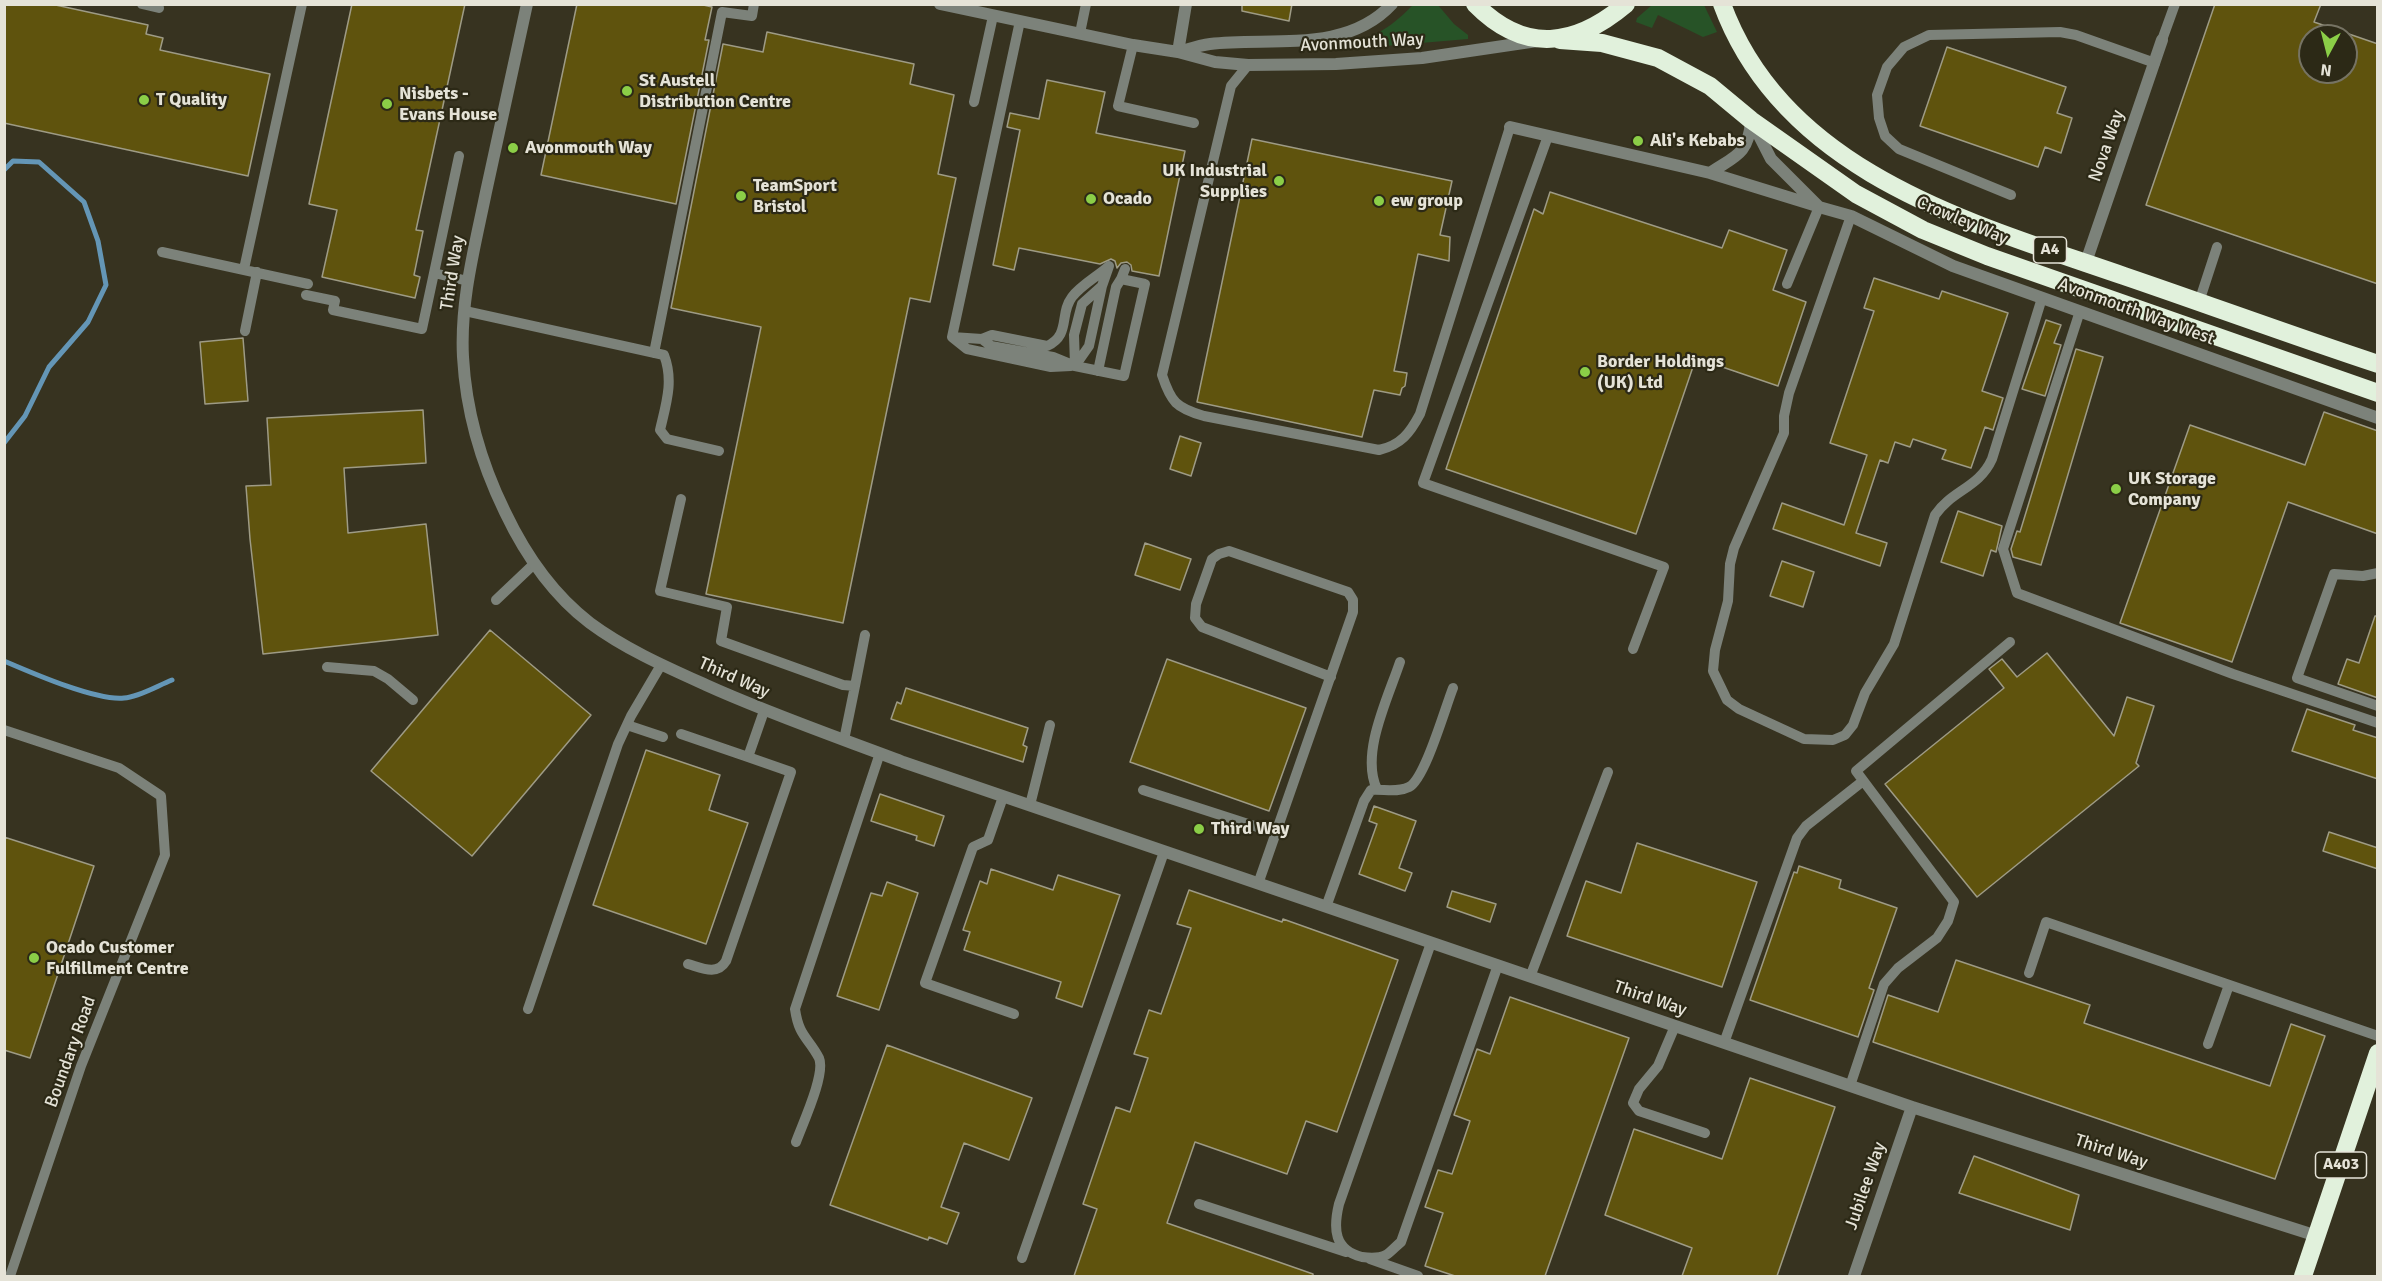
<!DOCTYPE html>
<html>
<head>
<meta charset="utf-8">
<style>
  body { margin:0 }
  #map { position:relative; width:2382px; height:1281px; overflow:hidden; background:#373320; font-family:Signika,sans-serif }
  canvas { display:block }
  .frame { position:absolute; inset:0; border:6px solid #e5e3d7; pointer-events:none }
  .north { position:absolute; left:2298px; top:24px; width:60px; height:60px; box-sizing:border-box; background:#2c2916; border:2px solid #767363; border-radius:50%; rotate:187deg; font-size:16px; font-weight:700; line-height:24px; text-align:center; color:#e5e3d7 }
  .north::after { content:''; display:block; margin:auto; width:21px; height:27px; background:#8bce47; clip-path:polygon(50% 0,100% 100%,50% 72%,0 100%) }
</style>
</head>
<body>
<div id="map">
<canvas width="2382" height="1281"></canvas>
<div class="frame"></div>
<div class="north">N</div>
</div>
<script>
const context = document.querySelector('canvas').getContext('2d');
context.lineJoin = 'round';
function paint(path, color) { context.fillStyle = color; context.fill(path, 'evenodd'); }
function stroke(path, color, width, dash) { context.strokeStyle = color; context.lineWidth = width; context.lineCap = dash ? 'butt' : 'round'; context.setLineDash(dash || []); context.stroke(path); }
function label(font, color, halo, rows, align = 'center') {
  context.font = font + ' Signika,sans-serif'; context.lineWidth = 4.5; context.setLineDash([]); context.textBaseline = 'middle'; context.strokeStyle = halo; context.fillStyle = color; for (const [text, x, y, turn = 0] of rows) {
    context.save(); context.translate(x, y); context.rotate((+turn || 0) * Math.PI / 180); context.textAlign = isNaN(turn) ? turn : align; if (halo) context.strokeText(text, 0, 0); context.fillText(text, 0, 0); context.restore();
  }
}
const green = new Path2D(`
  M 1413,5 L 1438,5 L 1454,24 L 1468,35 L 1468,39 L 1338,50 L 1337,47 C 1374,37 1386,32 1413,5 Z
  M 1652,5 L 1704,5 L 1717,32 L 1703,37 L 1658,15 L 1652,28 L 1636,22 L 1637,18 Z`);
const stream = new Path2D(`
  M 4,170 L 13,161 L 39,162 L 84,202 L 98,241 L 106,285 L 88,322 L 49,367 L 25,416 L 4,443
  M 4,661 C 32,673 96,701 124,698 C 139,697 157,686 172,680`);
const building = new Path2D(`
  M 4,4 L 51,4 L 148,25 L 146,34 L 163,38 L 160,50 L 270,74 L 248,176 L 4,123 Z
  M 352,4 L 465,4 L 416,230 L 423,231 L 414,275 L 420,277 L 415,298 L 322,277 L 337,210 L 309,204 Z
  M 577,4 L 699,4 L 712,7 L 705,40 L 709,40 L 676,204 L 541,175 Z
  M 1242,4 L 1292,4 L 1289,21 L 1242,11 Z
  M 2215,4 L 2321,4 L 2314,22 L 2378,44 L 2378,284 L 2146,205 ZM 2310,36 L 2346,36 L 2346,72 L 2310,72 Z
  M 767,32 L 914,64 L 910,84 L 954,95 L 938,174 L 956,178 L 930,302 L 910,298 L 843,623 L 706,594 L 761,327 L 671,308 L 723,44 L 763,52 Z
  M 1947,47 L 2066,87 L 2057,113 L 2072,118 L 2061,153 L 2045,147 L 2038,167 L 1920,126 Z
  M 1047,80 L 1105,92 L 1096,133 L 1185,151 L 1159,276 L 1132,271 L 1131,265 L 1127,262 L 1121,263 L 1117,268 L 1115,261 L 1111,259 L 1100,264 L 1019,248 L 1014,270 L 993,265 L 1020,130 L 1007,127 L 1010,113 L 1039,119 Z
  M 1252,139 L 1452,181 L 1440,235 L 1450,237 L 1449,261 L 1418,254 L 1394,371 L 1407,373 L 1405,386 L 1402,388 L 1400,395 L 1374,390 L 1362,437 L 1197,402 Z
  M 1550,192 L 1722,248 L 1729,230 L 1787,250 L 1773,290 L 1806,302 L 1778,386 L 1696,358 L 1636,534 L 1446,469 L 1534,209 L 1543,214 Z
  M 1874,278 L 1939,299 L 1942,291 L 2008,313 L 1982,391 L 2003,398 L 1993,430 L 1985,427 L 1971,468 L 1942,459 L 1946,450 L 1913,439 L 1910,447 L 1895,442 L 1888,463 L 1880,460 L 1856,533 L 1887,543 L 1880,566 L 1773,529 L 1782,503 L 1844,525 L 1867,455 L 1830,443 L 1874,311 L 1864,308 Z
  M 2046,320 L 2061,325 L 2054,343 L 2061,345 L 2045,396 L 2022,389 Z
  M 243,338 L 248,401 L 205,404 L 200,342 Z
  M 2076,349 L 2103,357 L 2041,565 L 2013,557 L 2011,549 L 2017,531 L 2020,532 Z
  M 423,410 L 426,463 L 344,468 L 348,533 L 426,524 L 438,635 L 263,654 L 250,539 L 246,486 L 271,485 L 267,418 Z
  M 2324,412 L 2378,431 L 2378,534 L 2288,502 L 2232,662 L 2120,623 L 2190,425 L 2305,465 Z
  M 1180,436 L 1201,443 L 1191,476 L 1170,469 Z
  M 1958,511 L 2002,526 L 1996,552 L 1991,550 L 1983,576 L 1941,562 Z
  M 1145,543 L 1191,559 L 1180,590 L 1135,575 Z
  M 1782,561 L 1814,572 L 1803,607 L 1770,596 Z
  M 2375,616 L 2378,616 L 2378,698 L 2338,684 L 2347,659 L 2359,663 Z
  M 490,630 L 591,715 L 472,856 L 371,771 Z
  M 2047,653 L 2114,736 L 2127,697 L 2154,706 L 2136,763 L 2139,766 L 1977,897 L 1885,784 L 2004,688 L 1989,669 L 2002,659 L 2017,677 Z
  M 1167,659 L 1306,708 L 1269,811 L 1130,762 Z
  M 906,688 L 1028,728 L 1023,745 L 1027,747 L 1023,762 L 891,719 L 897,702 L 901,704 Z
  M 2307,709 L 2355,725 L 2353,730 L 2378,738 L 2378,779 L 2292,751 Z
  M 646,750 L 720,775 L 709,810 L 748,823 L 706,944 L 593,905 Z
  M 880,794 L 944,816 L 934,846 L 916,840 L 917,836 L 871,821 Z
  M 1374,806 L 1416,821 L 1399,868 L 1412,873 L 1405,891 L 1359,874 L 1377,824 L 1369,821 Z
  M 2329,832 L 2378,848 L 2378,869 L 2323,851 Z
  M 4,837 L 94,866 L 30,1058 L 4,1050 Z
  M 1637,843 L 1757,882 L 1722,987 L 1567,936 L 1586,881 L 1621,893 Z
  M 1799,866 L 1841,880 L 1839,888 L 1897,908 L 1869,988 L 1874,990 L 1858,1037 L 1750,1000 L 1794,872 L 1797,873 Z
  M 991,869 L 1053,890 L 1058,875 L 1120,895 L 1082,1007 L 1056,998 L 1061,982 L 964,950 L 970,932 L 963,930 L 980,881 L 987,884 Z
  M 887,882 L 918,893 L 879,1010 L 837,996 L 871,893 L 882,896 Z
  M 1189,890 L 1282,922 L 1283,919 L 1398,960 L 1337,1132 L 1306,1121 L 1287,1174 L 1195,1142 L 1167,1223 L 1313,1274 L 1313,1276 L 1074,1276 L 1097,1209 L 1083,1204 L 1116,1107 L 1130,1112 L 1148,1058 L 1134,1054 L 1149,1010 L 1161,1014 L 1191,928 L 1177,924 Z
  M 1452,891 L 1496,904 L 1490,922 L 1447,907 Z
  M 1956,960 L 2090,1005 L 2084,1023 L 2270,1086 L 2291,1024 L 2325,1036 L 2275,1179 L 1873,1042 L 1888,995 L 1938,1012 Z
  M 1510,997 L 1629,1038 L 1545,1276 L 1455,1276 L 1425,1266 L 1443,1213 L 1425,1207 L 1438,1170 L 1452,1174 L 1470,1121 L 1454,1115 L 1477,1049 L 1490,1054 Z
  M 887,1045 L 1032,1098 L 1009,1160 L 964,1143 L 941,1207 L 959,1213 L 947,1244 L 929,1237 L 928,1240 L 830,1205 Z
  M 1750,1078 L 1835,1107 L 1777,1276 L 1682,1276 L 1692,1248 L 1605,1215 L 1634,1129 L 1722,1159 Z
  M 1974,1156 L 2079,1195 L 2070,1230 L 1959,1193 Z`);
const lane = new Path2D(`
  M 142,4 L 159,8
  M 1080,33 L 1086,4
  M 2162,40 L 2175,4
  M 1133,45 L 1118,106 L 1194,123
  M 1248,65 L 1231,86 L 1162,375 C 1171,402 1176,408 1204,416 L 1379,450 C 1401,445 1410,433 1420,414 L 1510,127
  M 974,102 L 993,16
  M 1548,136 L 1423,483 L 1664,567 L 1633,649
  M 2011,195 L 1899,149 L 1885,136 L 1879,118 L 1877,95 L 1887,67 L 1904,47 L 1929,35 L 2060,32 L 2076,35 L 2155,63
  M 1851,216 L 1789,393 L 1784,416 L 1784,433 L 1734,548 L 1730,564 L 1728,601 L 1715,650 L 1713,671 L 1727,700 L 1739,709 L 1804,739 L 1833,740 L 1845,735 L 1853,725 L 1865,693 L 1894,644 L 1935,515 C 1952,490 1979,488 1992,459 L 2042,298
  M 162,252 L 308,284
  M 244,269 L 302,4
  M 434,273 L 459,156
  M 1787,284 L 1819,207
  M 306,295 L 335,301 L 333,310 L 422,329 L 434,273 L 468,281
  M 2199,302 L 2217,247
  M 465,311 L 664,355 C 674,381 666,404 660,430 L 667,439 L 719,451
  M 2080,311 L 2003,549 L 2017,593 L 2233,674 L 2378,723
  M 245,331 L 257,272
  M 952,337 L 1020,21
  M 952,337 L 982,339 L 992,335 L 1047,346 C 1071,335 1059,314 1072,297 C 1081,285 1098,276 1109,266
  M 952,337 L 967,349 L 1051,367 L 1071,366
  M 982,339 L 991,346 L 1053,357 L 1075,366 L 1124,376 L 1145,284 L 1121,279 L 1125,269
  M 654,353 L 722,12 L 752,16 L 754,4
  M 1075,365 L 1074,335 L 1082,304 L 1102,286
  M 1075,366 L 1089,346 L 1102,286 L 1109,266
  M 1098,371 L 1116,287 L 1121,279
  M 681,499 L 660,591 L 727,607 L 721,641 L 843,685 L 855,686 L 844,740
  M 2378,573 L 2363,576 L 2334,574 L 2297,678 L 2378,706
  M 496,600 L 534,564
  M 327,667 L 374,671 L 388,679 L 413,700
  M 855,686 L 865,635
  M 627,725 L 663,737
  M 4,730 L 119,768 L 161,796 L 165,855 L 81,1066 L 10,1276
  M 681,734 L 748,757
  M 1377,789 C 1360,754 1388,698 1400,662
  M 1143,790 L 1276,833
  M 1003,797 L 988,840 L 973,847 L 925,983 L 1014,1014
  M 1030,805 L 1050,725
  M 1258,884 L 1353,612 L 1353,600 L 1348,592 L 1229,551 L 1219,554 L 1212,559 L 1196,604 L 1195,618 L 1202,627 L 1331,677
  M 1326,907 L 1364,801 L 1371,790 C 1384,789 1397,793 1409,787 C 1425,779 1445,708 1453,688
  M 1431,943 L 1339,1204 C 1333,1229 1334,1250 1362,1257 C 1369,1258 1380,1258 1386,1255 C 1391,1252 1396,1246 1401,1242 L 1498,965
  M 688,964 C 702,968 717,976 726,961 L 791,772 L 748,757 L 764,711
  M 2029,973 L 2046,922 L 2378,1036
  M 1530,977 L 1608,772
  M 528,1009 L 618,744 L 631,716 L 661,665
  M 1675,1026 L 1658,1066 L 1639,1089 L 1633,1103 L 1639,1111 L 1705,1133
  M 1724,1043 L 1797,838 L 1806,826 L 1863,781
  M 2208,1044 L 2229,985
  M 1850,1086 L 1884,984 L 1898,968 L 1937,938 L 1948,921 L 1954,902 L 1856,771 L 2010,642
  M 796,1142 C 802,1125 826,1074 819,1058 C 808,1037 799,1037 795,1009 L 880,753
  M 1199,1204 L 1346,1252
  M 1022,1258 L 1164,852
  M 1370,1259 L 1418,1276`);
const street = new Path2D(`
  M 527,4 C 513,67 500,130 486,192 C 475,246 460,301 463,357 C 466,411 481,463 505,512 C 525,554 552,594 590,623 C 625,649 666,667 706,685 C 770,714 837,737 903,762 L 1912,1107 L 2317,1236
  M 940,4 L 1133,45 L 1178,52 L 1215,62 L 1248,65 L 1336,64 L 1422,58 L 1537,41
  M 1178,52 L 1186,4
  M 1179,52 C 1189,49 1200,45 1210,44 C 1271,37 1346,54 1392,4
  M 1752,122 L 1771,159 L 1819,207 L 1851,216 L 1953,266 L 2378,418
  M 1510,127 L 1710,173 L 1817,206
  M 1710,173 C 1735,156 1748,155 1751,122
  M 2086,262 L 2162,40
  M 1854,1276 L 1912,1107`);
const highway = new Path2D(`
  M 1475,4 C 1525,55 1576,46 1626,4
  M 1722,4 C 1784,173 1971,223 2124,276 C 2209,305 2293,336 2378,364
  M 1560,40 L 1602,43 L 1658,58 L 1710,86 L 1751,120 L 1856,194 L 1923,230 L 1987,256 L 2378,393
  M 2303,1276 L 2378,1053`);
const markers = [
  [627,91,6,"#8bce47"],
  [144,100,6,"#8bce47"],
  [387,104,6,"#8bce47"],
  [1638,141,6,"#8bce47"],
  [513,148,6,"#8bce47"],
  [1279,181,6,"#8bce47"],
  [741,196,6,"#8bce47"],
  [1091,199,6,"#8bce47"],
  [1379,201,6,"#8bce47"],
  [1585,372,6,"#8bce47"],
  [2116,489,6,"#8bce47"],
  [1199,829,6,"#8bce47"],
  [34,958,6,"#8bce47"]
];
const shields = [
  [2050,250,33],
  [2341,1165,51]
];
const shieldNames = [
  ["A4",2050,250],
  ["A403",2341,1165]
];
const streetNames = [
  ["Avonmouth Way",1362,43,-3],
  ["Nova Way",2107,146,-71],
  ["Crowley Way",1962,221,23],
  ["Third Way",453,273,-81],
  ["Avonmouth Way West",2136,312,20],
  ["Third Way",734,678,24],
  ["Third Way",1650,999,19],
  ["Boundary Road",71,1052,-70],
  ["Third Way",2111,1152,18],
  ["Jubilee Way",1866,1186,-71]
];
const poiNames = [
  ["St Austell",639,81],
  ["Distribution Centre",639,102],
  ["Nisbets -",399,94],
  ["Evans House",399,115],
  ["T Quality",156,100],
  ["Ali's Kebabs",1650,141],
  ["Avonmouth Way",525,148],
  ["UK Industrial",1267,171,"right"],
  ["Supplies",1267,192,"right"],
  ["TeamSport",753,186],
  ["Bristol",753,207],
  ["Ocado",1103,199],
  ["ew group",1391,201],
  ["Border Holdings",1597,362],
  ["(UK) Ltd",1597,383],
  ["UK Storage",2128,479],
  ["Company",2128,500],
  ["Third Way",1211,829],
  ["Ocado Customer",46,948],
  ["Fulfillment Centre",46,969]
];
paint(green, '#275327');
stroke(stream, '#6496b6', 5);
paint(building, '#5f530d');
stroke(building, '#9e9b85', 1.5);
stroke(lane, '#7c827a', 10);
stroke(street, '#7c827a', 12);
stroke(highway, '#e1f1dc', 18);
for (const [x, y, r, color] of markers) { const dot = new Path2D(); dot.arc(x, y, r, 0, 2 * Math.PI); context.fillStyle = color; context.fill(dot); stroke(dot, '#2c2916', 2); }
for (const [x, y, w] of shields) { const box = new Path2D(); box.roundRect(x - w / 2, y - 13, w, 26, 4.5); context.fillStyle = '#2c2916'; context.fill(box); stroke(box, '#e5e3d7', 1.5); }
label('bold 16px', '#e5e3d7', null, shieldNames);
label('18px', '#e5e3d7', '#2c2916', streetNames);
label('bold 18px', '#e5e3d7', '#2c2916', poiNames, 'left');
</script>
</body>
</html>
